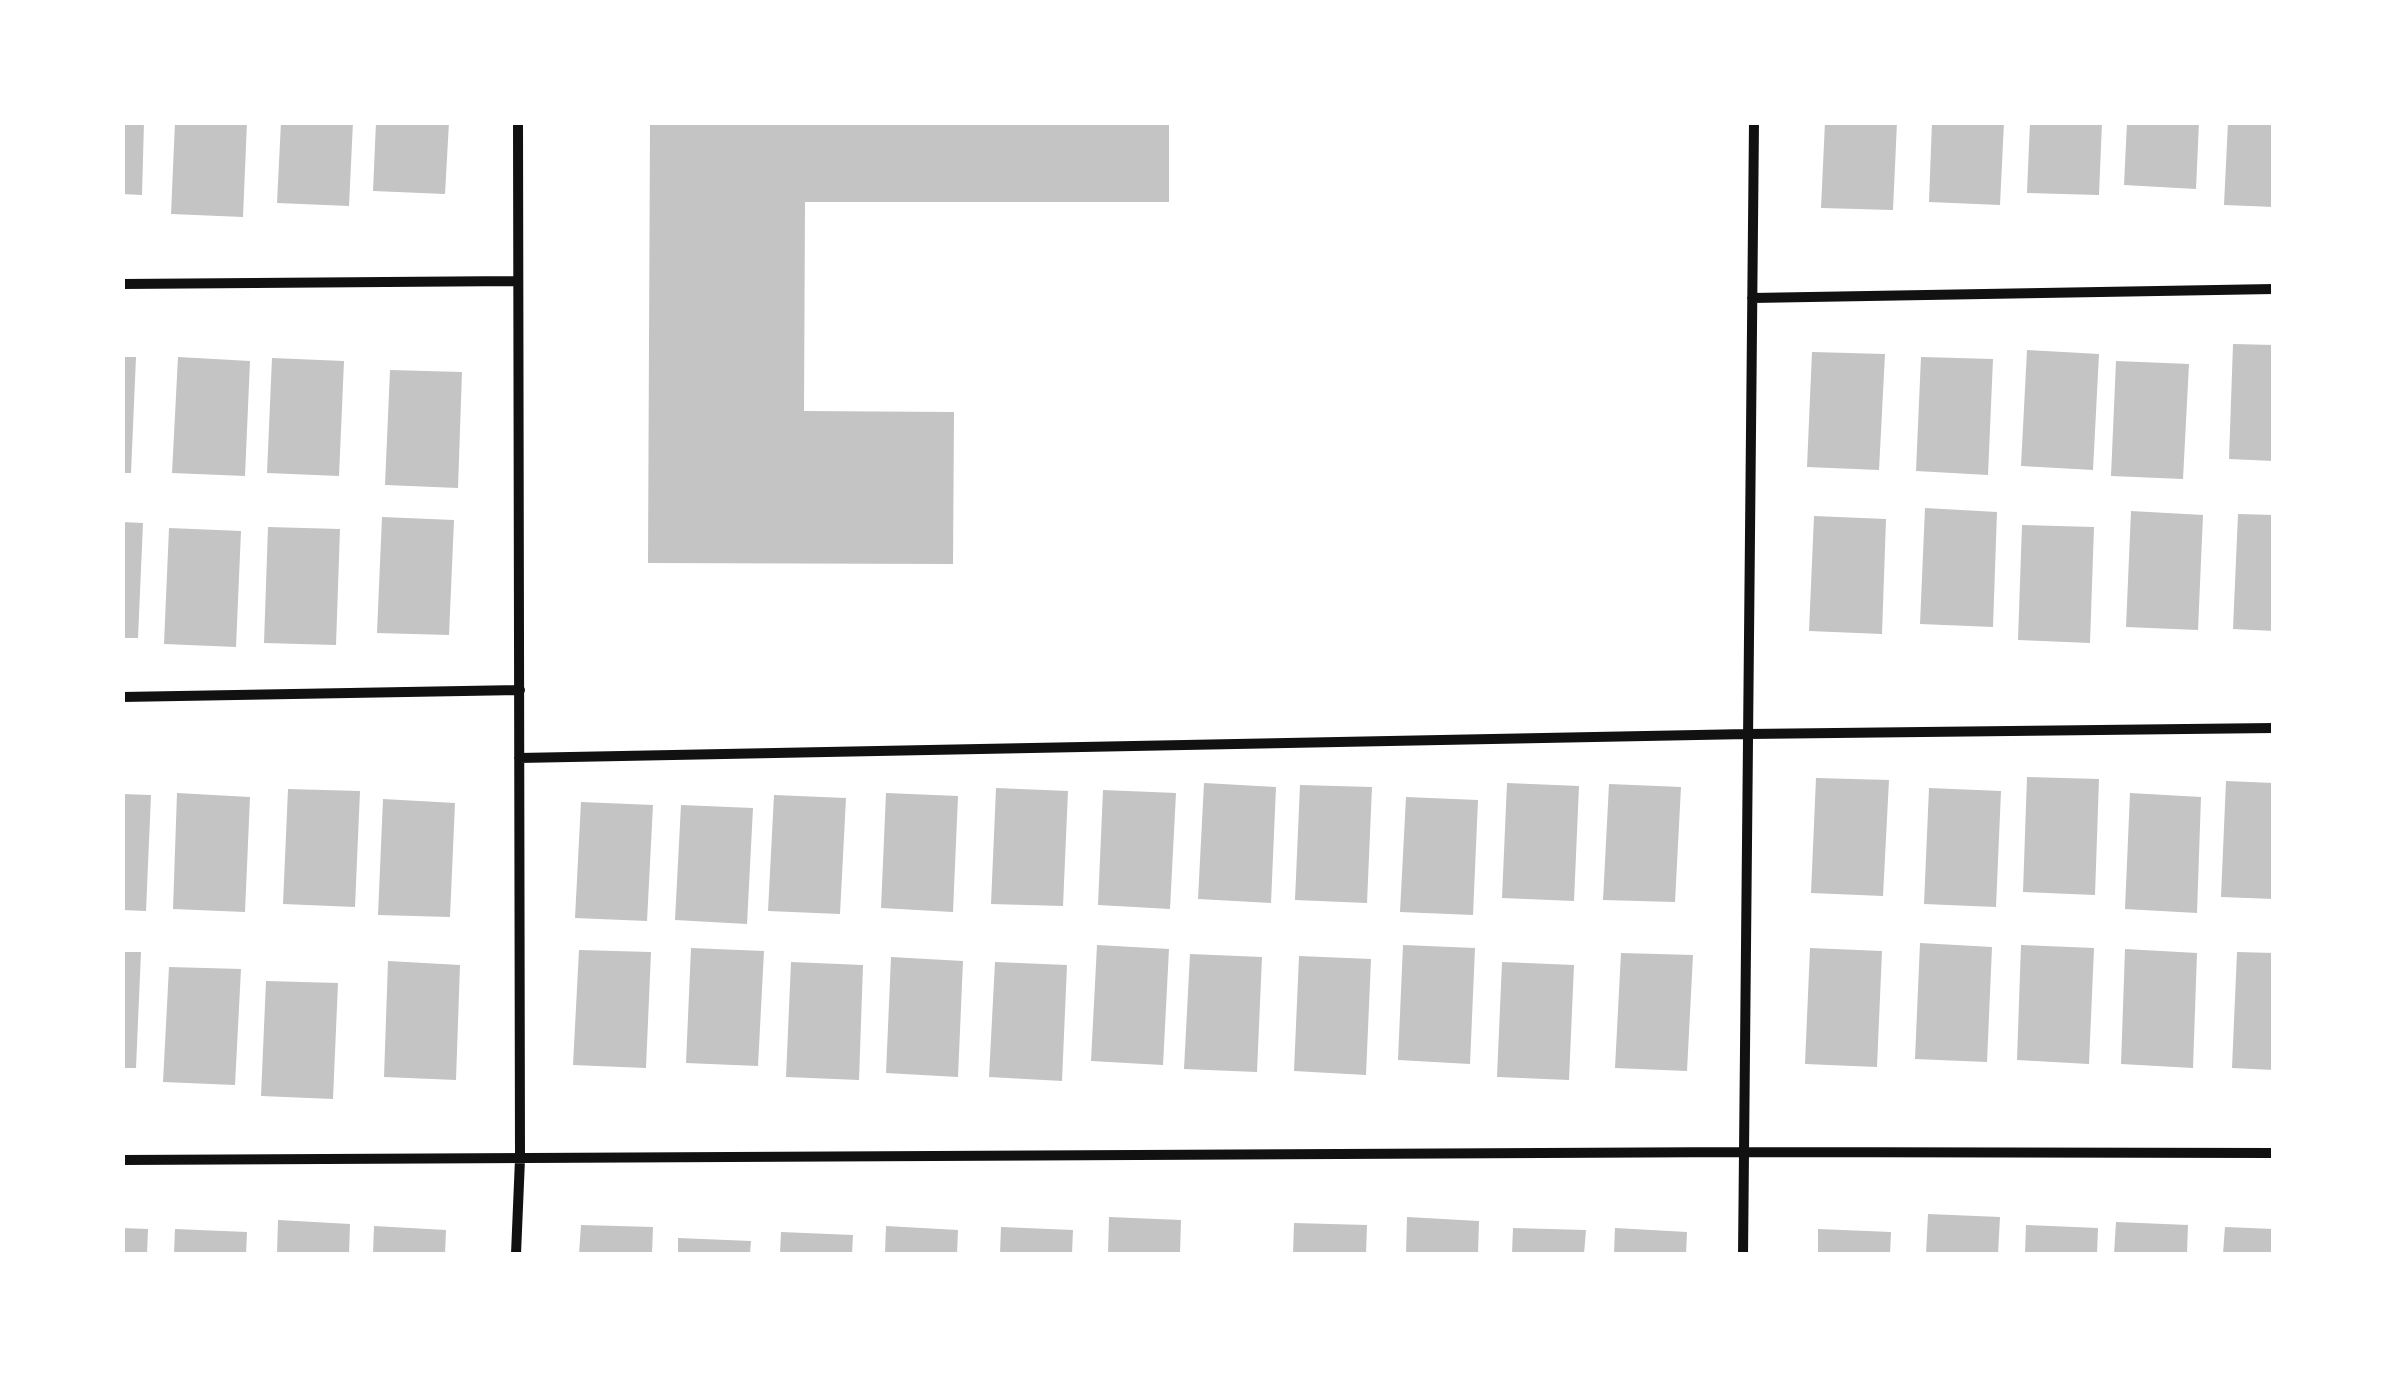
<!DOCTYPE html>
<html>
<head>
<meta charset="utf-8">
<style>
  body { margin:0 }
  #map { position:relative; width:2396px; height:1377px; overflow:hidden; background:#fff; font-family:"Crimson Pro",serif }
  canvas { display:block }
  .frame { position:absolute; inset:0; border:125px solid #fff; pointer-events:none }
</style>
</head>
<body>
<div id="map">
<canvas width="2396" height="1377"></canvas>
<div class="frame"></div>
</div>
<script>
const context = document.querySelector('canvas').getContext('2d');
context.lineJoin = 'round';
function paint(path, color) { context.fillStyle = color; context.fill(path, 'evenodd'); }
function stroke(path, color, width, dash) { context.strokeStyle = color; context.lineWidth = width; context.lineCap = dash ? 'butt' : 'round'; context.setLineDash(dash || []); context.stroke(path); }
const building = new Path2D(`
  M 122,122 L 144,122 L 142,195 L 122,194 Z
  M 175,122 L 247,122 L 243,217 L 171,214 Z
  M 281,122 L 353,122 L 349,206 L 277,203 Z
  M 376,122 L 449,122 L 445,194 L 373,191 Z
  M 650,122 L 1169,122 L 1169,202 L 805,202 L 804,411 L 954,412 L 953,564 L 648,563 Z
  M 1825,122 L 1897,122 L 1893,210 L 1821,208 Z
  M 1932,122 L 2004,122 L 2000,205 L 1929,202 Z
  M 2030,122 L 2102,122 L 2099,195 L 2027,193 Z
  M 2127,122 L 2199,122 L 2196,189 L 2124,185 Z
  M 2228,122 L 2274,122 L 2274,207 L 2224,205 Z
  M 2233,344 L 2274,345 L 2274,461 L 2229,459 Z
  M 2027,350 L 2099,354 L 2093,470 L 2021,466 Z
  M 1812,352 L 1885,354 L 1879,470 L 1807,467 Z
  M 122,357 L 136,357 L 131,473 L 122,473 Z
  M 178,357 L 250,361 L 245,476 L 172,473 Z
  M 1921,357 L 1993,359 L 1988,475 L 1916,471 Z
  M 272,358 L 344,361 L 339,476 L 267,473 Z
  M 2116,361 L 2189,364 L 2183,479 L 2111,476 Z
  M 390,370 L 462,372 L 458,488 L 385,485 Z
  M 1925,508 L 1997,512 L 1993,627 L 1920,624 Z
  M 2131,511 L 2203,515 L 2198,630 L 2126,627 Z
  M 2238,514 L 2274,515 L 2274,631 L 2233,629 Z
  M 1814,516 L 1886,519 L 1882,634 L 1809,631 Z
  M 382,517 L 454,520 L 449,635 L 377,633 Z
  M 122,522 L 143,523 L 138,638 L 122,638 Z
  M 2022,525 L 2094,527 L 2090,643 L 2018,640 Z
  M 268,527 L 340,529 L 336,645 L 264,643 Z
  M 169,528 L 241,531 L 236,647 L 164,644 Z
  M 2027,777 L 2099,779 L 2095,895 L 2023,892 Z
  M 1816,778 L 1889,780 L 1883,896 L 1811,893 Z
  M 2226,781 L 2274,783 L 2274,899 L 2221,897 Z
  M 1204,783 L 1276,787 L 1271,903 L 1198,899 Z
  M 1507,783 L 1579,786 L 1574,901 L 1502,898 Z
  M 1609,784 L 1681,787 L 1675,902 L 1603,900 Z
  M 1300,785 L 1372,787 L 1367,903 L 1295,900 Z
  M 996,788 L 1068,791 L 1063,906 L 991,904 Z
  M 1929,788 L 2001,791 L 1996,907 L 1924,904 Z
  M 288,789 L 360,791 L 355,907 L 283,904 Z
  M 1103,790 L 1176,793 L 1170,909 L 1098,905 Z
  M 177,793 L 250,797 L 245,912 L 173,909 Z
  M 886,793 L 958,796 L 953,912 L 881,908 Z
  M 2130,793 L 2201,797 L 2197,913 L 2125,909 Z
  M 122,794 L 151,795 L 146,911 L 122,910 Z
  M 774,795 L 846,798 L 840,914 L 768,911 Z
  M 1406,797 L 1478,800 L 1473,915 L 1400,912 Z
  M 383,799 L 455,803 L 450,917 L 378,915 Z
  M 581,802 L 653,805 L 647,921 L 575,918 Z
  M 681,805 L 753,808 L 747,924 L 675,920 Z
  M 1920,943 L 1992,947 L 1987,1062 L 1915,1059 Z
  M 1097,945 L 1169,949 L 1163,1065 L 1091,1061 Z
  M 1403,945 L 1475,948 L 1470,1064 L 1398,1060 Z
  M 2021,945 L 2094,948 L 2089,1064 L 2017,1060 Z
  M 691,948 L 764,951 L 758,1066 L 686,1063 Z
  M 1810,948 L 1882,951 L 1877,1067 L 1805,1064 Z
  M 2125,949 L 2197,953 L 2193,1068 L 2121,1064 Z
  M 579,950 L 651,952 L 646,1068 L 573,1065 Z
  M 122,952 L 141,952 L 136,1068 L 122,1068 Z
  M 2237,952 L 2274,953 L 2274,1070 L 2232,1068 Z
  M 1621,953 L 1693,955 L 1687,1071 L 1615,1068 Z
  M 1190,954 L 1262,957 L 1257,1072 L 1184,1069 Z
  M 1299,956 L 1371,959 L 1366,1075 L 1294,1071 Z
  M 891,957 L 963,961 L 958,1077 L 886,1073 Z
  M 388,961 L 460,965 L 456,1080 L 384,1077 Z
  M 791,962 L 863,965 L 859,1080 L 786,1077 Z
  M 995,962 L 1067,965 L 1062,1081 L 989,1077 Z
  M 1502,962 L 1574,965 L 1569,1080 L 1497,1077 Z
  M 169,967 L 241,969 L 235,1085 L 163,1082 Z
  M 266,981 L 338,983 L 333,1099 L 261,1096 Z
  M 1928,1214 L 2000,1217 L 1998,1254 L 1926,1254 Z
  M 1109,1217 L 1181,1220 L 1180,1254 L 1108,1254 Z
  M 1407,1217 L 1479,1221 L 1478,1254 L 1406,1254 Z
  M 278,1220 L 350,1224 L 349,1254 L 277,1254 Z
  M 2116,1222 L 2188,1225 L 2187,1254 L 2114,1254 Z
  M 1294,1223 L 1367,1225 L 1366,1254 L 1293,1254 Z
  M 581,1225 L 653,1227 L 652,1254 L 579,1254 Z
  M 2026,1225 L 2098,1228 L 2097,1254 L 2025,1254 Z
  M 374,1226 L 446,1230 L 445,1254 L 373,1254 Z
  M 886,1226 L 958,1230 L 957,1254 L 885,1254 Z
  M 1001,1227 L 1073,1230 L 1072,1254 L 1000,1254 Z
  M 2225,1227 L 2274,1229 L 2274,1254 L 2223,1254 Z
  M 122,1228 L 148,1229 L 147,1254 L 122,1254 Z
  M 1513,1228 L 1586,1230 L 1584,1254 L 1512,1254 Z
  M 1615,1228 L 1687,1232 L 1686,1254 L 1614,1254 Z
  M 175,1229 L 247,1232 L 246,1254 L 174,1254 Z
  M 1818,1229 L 1891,1232 L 1890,1254 L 1818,1254 Z
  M 781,1232 L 853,1235 L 852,1254 L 780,1254 Z
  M 678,1238 L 751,1241 L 750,1254 L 678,1254 Z`);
const minor = new Path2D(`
  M 122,284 L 518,281
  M 1752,298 L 2274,289
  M 122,697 L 520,690
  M 519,758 L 1748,734 L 2274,728
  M 122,1160 L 1744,1152 L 2274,1153
  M 516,1254 L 520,1159 L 518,122
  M 1743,1254 L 1754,122`);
paint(building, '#c4c4c4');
stroke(minor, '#111', 10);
</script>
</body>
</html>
